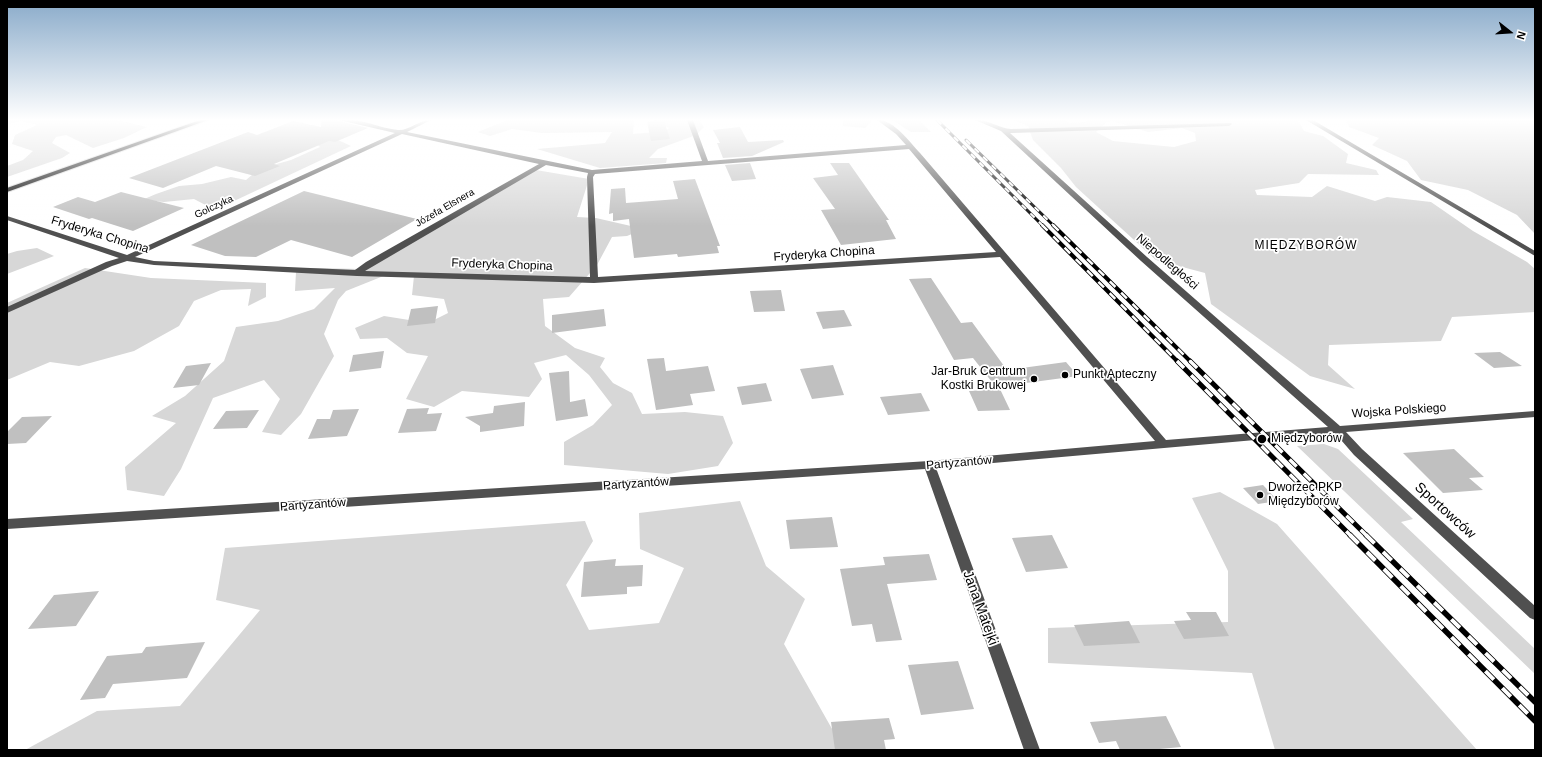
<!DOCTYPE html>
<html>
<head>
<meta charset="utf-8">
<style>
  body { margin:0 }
  #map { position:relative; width:1542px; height:757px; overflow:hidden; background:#fff; font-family:Helvetica,sans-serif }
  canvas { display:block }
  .frame { position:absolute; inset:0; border:8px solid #000; pointer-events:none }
  .north { position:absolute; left:1490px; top:12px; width:40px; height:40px; -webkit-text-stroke:3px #fff; paint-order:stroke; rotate:107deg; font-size:11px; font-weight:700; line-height:16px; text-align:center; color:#000 }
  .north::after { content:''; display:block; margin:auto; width:14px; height:18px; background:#000; clip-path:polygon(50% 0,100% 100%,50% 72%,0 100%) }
</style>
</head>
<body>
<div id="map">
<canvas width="1542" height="757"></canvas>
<div class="frame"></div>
<div class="north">N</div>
</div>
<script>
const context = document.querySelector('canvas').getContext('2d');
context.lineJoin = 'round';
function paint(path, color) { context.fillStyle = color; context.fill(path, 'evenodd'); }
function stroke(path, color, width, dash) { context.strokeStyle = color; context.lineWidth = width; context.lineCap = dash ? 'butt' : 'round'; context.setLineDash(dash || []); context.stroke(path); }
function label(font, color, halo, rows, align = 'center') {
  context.font = font + ' Helvetica,sans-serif'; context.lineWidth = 3.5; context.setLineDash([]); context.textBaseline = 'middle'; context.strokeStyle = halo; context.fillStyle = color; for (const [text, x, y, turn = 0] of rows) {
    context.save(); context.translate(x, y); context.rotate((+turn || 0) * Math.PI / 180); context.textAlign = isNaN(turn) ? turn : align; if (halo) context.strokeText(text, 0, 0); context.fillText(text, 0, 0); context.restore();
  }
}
const green = new Path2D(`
  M 7,120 L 117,120 L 147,127 L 124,138 L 93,148 L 66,135 L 56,137 L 52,143 L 70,153 L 62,158 L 7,177 L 7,166 L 23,160 L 33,151 L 12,144 L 15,135 L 37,125 L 22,121 L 7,124 Z
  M 507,120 L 634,120 L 633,134 L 665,131 L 669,128 L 654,120 L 700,120 L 704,127 L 696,135 L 658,149 L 649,158 L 667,158 L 666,163 L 600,168 L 537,149 L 605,143 L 612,132 L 542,133 L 512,129 L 490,136 L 478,132 Z
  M 843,120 L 873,120 L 865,128 L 843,126 Z
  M 892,120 L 919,120 L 931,132 L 911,132 Z
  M 1014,120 L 1062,120 L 1072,123 L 1085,122 L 1089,120 L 1298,120 L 1304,131 L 1323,136 L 1348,154 L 1346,163 L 1376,170 L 1379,175 L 1308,174 L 1299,183 L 1255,190 L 1257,195 L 1312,197 L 1327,186 L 1375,201 L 1387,197 L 1431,202 L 1473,231 L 1527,262 L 1535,269 L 1535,312 L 1452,317 L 1441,341 L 1329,345 L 1328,365 L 1355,389 L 1310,376 L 1211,304 L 1205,273 L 1156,260 L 1076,187 L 1061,168 L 1033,140 L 1028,126 ZM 1112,121 L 1148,132 L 1182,128 L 1195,133 L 1196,141 L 1174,147 L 1113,141 L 1096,132 L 1107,122 Z
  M 1346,120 L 1535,120 L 1535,234 L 1517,215 L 1468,190 L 1421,180 L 1407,161 L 1372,145 L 1379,138 L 1349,127 Z
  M 312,139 L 336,139 L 351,146 L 215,210 L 194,199 L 164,202 L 142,200 L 156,194 L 179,186 L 202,184 L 231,177 L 246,180 L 259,169 L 291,160 L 320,147 Z
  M 536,170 L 589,179 L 577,217 L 596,218 L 644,229 L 627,236 L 612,237 L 597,265 L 569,297 L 543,299 L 545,326 L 575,348 L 605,358 L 600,367 L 613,383 L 632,393 L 642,414 L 685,412 L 723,416 L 733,443 L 718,466 L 668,474 L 564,465 L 564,442 L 593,425 L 612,405 L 589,375 L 566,355 L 534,363 L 542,379 L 529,397 L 462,391 L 434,407 L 406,399 L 428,356 L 407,353 L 387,338 L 360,339 L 355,328 L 384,316 L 428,323 L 448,313 L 444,299 L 412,295 L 414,276 L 391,273 L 346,291 L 338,300 L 324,334 L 334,356 L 301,414 L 281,435 L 262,432 L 280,399 L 264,380 L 213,398 L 181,469 L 164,496 L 127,490 L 125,467 L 176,423 L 152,416 L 185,396 L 224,361 L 236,327 L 278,321 L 314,309 L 335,288 L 295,291 L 296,272 L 314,268 L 361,269 Z
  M 37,248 L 54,256 L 7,274 L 7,254 L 17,251 Z
  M 85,268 L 151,278 L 266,283 L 266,297 L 248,306 L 251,289 L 221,290 L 194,301 L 179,326 L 134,351 L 79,366 L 50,362 L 7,380 L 7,303 Z
  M 1324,444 L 1338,449 L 1413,519 L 1401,522 L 1535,649 L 1535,674 L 1297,446 Z
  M 1220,492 L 1277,524 L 1477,750 L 1275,750 L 1252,673 L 1048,663 L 1048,628 L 1228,622 L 1228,571 L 1192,498 Z
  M 740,501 L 766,566 L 805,599 L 784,644 L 840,743 L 837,750 L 25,750 L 97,711 L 180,706 L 260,610 L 216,600 L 225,548 L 585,521 L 593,541 L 566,585 L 589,630 L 659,623 L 684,568 L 640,549 L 639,513 Z`);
const building = new Path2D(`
  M 322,120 L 338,120 L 339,121 L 368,128 L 335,142 L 329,141 L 274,164 L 280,166 L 255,176 L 216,166 L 163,188 L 129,178 L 248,132 L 257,135 L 293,121 L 321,127 Z
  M 664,120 L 670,139 L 651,141 L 647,122 Z
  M 740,127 L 748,142 L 783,140 L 784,142 L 752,156 L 723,158 L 717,143 L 720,143 L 713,130 Z
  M 750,163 L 756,179 L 732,181 L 725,165 Z
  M 830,163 L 849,163 L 889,220 L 886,220 L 896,239 L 841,245 L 821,210 L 835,209 L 813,178 L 838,175 Z
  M 695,179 L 720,246 L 717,246 L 719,253 L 678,257 L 677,254 L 634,258 L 629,219 L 613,221 L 613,213 L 609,214 L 611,189 L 625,188 L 626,203 L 678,199 L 673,181 Z
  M 304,191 L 417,219 L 352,257 L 291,240 L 256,257 L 225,256 L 191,245 Z
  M 121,192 L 184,208 L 133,231 L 92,218 L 89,219 L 53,207 L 78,197 L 95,202 Z
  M 931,278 L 961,323 L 972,322 L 1007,370 L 1066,362 L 1078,376 L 996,387 L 973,358 L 954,360 L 909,279 Z
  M 781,290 L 785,311 L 754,312 L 750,291 Z
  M 438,306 L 435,323 L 407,326 L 411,309 Z
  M 604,309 L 606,326 L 552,333 L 552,315 Z
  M 844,310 L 852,326 L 823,329 L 816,312 Z
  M 384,351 L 381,368 L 349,372 L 353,355 Z
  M 1500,352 L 1522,366 L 1494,368 L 1474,353 Z
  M 664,358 L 666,371 L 708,366 L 715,391 L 690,394 L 693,405 L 656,410 L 647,359 Z
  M 211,363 L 199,385 L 173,388 L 186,366 Z
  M 833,365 L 844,395 L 812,399 L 800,369 Z
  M 569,371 L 570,402 L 585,399 L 588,416 L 556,421 L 549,373 Z
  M 766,383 L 772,401 L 742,405 L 737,387 Z
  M 1000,389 L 1010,410 L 978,411 L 969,391 Z
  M 921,393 L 930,411 L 888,415 L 880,397 Z
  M 525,402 L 524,426 L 480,432 L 480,426 L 465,417 L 493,413 L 494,406 Z
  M 429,408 L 427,414 L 442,413 L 436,431 L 398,433 L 407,409 Z
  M 359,409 L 347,436 L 308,439 L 317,419 L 330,419 L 333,410 Z
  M 259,410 L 247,428 L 213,429 L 226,411 Z
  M 52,416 L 26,443 L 7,444 L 7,432 L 22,417 Z
  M 1454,449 L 1484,477 L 1469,478 L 1483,490 L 1443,493 L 1403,453 Z
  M 1263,485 L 1278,501 L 1258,504 L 1243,488 Z
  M 832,517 L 838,547 L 790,549 L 786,520 Z
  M 1052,535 L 1068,568 L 1026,572 L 1012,538 Z
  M 929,554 L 937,580 L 887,584 L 902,640 L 876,642 L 872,624 L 852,626 L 840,569 L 885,565 L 883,557 Z
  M 616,559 L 615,566 L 643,565 L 642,586 L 627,587 L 627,594 L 581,597 L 584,562 Z
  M 99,591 L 76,626 L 28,629 L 54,595 Z
  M 1186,612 L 1216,612 L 1229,636 L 1184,639 L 1174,621 L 1191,620 Z
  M 1129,621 L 1140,643 L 1084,646 L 1074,625 Z
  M 205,642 L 187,678 L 113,684 L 105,698 L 80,700 L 107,656 L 142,653 L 146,647 Z
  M 958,661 L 974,709 L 921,715 L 908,665 Z
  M 1166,716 L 1181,747 L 1149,750 L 1120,750 L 1116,741 L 1099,743 L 1090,722 Z
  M 889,718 L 895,739 L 884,740 L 886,750 L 835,750 L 831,722 Z`);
const minor = new Path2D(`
  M 339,120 C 358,117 379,128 398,130 C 408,131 419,120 431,120 L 407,132 L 592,170 L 702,161 L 687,120 L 693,120 L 708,161 L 906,145 L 896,134 L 877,120 C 892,118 910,142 920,153 L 1166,440 L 1328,427 L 1141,261 L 1001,131 L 975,120 C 987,119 999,128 1011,129 L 1231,123 L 1232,124 L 1229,126 L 1010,133 L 1147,257 L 1340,426 L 1535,411 L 1535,417 L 1346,432 L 1362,449 L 1535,606 L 1535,620 L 1530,618 L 1354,455 L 1335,433 L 936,468 L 1040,750 L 1024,750 L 925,469 L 7,529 L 7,519 L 929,461 L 1155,441 L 1000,257 L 594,283 L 357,276 L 154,265 L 127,261 L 112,266 L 7,313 L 7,307 L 106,262 L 119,258 L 7,220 L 7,216 L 127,255 L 395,133 ZM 402,134 L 539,164 L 366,262 L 355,270 L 154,261 L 135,257 ZM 909,149 L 996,252 L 598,277 L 593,177 L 595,174 ZM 546,165 L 588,173 L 587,177 L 590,277 L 365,271 Z
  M 1306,120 L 1313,120 L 1535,251 L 1535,256 Z`);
const major = new Path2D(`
  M 200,120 L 208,120 L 7,192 L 7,188 Z`);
const railFar3 = new Path2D(`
  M 937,120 L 1043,226
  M 966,140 L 1054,226`);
const railFar2 = new Path2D(`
  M 1042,225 L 1178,362
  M 1053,225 L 1191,362`);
const railFar1 = new Path2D(`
  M 1177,361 L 1351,536
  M 1190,361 L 1367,536`);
const rail = new Path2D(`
  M 1350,535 L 1535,721
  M 1366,535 L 1535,702`);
const markers = [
  [1065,375,4,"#000"],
  [1034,379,4,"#000"],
  [1262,439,5,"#000"],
  [1260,495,4,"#000"]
];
const farStreetnames = [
  ["Golczyka",214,207,-25],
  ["Józefa Elsnera",445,208,-30]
];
const streetNames = [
  ["Fryderyka Chopina",100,235,17],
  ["Fryderyka Chopina",824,254,-4],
  ["Niepodległości",1167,262,41],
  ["Fryderyka Chopina",502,265,2],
  ["Wojska Polskiego",1399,411,-4],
  ["Partyzantów",959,463,-5],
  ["Partyzantów",636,484,-4],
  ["Partyzantów",313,505,-4]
];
const farQuarternames = [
  ["MIĘDZYBORÓW",1306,246]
];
const poiNames = [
  ["Jar-Bruk Centrum",1026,372,"right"],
  ["Kostki Brukowej",1026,386,"right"],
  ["Punkt Apteczny",1073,375],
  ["Międzyborów",1271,439],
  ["Dworzec PKP",1268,488],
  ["Międzyborów",1268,502]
];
const nearStreetnames = [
  ["Sportowców",1445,511,42],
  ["Jana Matejki",980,608,70]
];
paint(green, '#d7d7d7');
paint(building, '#c0c0c0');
stroke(major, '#dbdbdb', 2);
paint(minor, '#505050');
paint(major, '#000');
stroke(railFar3, '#000', 3);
stroke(railFar2, '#000', 4);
stroke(railFar1, '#000', 5);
stroke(rail, '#000', 5.5);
stroke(railFar3, '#fff', 2, [6]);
stroke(railFar2, '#fff', 2.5, [8]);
stroke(railFar1, '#fff', 3.5, [10]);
stroke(rail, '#fff', 4, [12]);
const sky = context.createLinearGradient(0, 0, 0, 226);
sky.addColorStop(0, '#8aabca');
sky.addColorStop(0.53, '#fff');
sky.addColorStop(1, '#ffffff00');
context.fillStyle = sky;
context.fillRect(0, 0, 1542, 226);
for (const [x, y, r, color] of markers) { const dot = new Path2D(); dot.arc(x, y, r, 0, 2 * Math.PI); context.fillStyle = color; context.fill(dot); stroke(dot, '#fff', 1.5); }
label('10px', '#000', '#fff', farStreetnames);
label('12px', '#000', '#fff', streetNames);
context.letterSpacing = '1px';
label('12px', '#000', '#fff', farQuarternames);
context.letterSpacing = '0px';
label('12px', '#000', '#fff', poiNames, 'left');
label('14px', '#000', '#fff', nearStreetnames);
</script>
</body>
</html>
